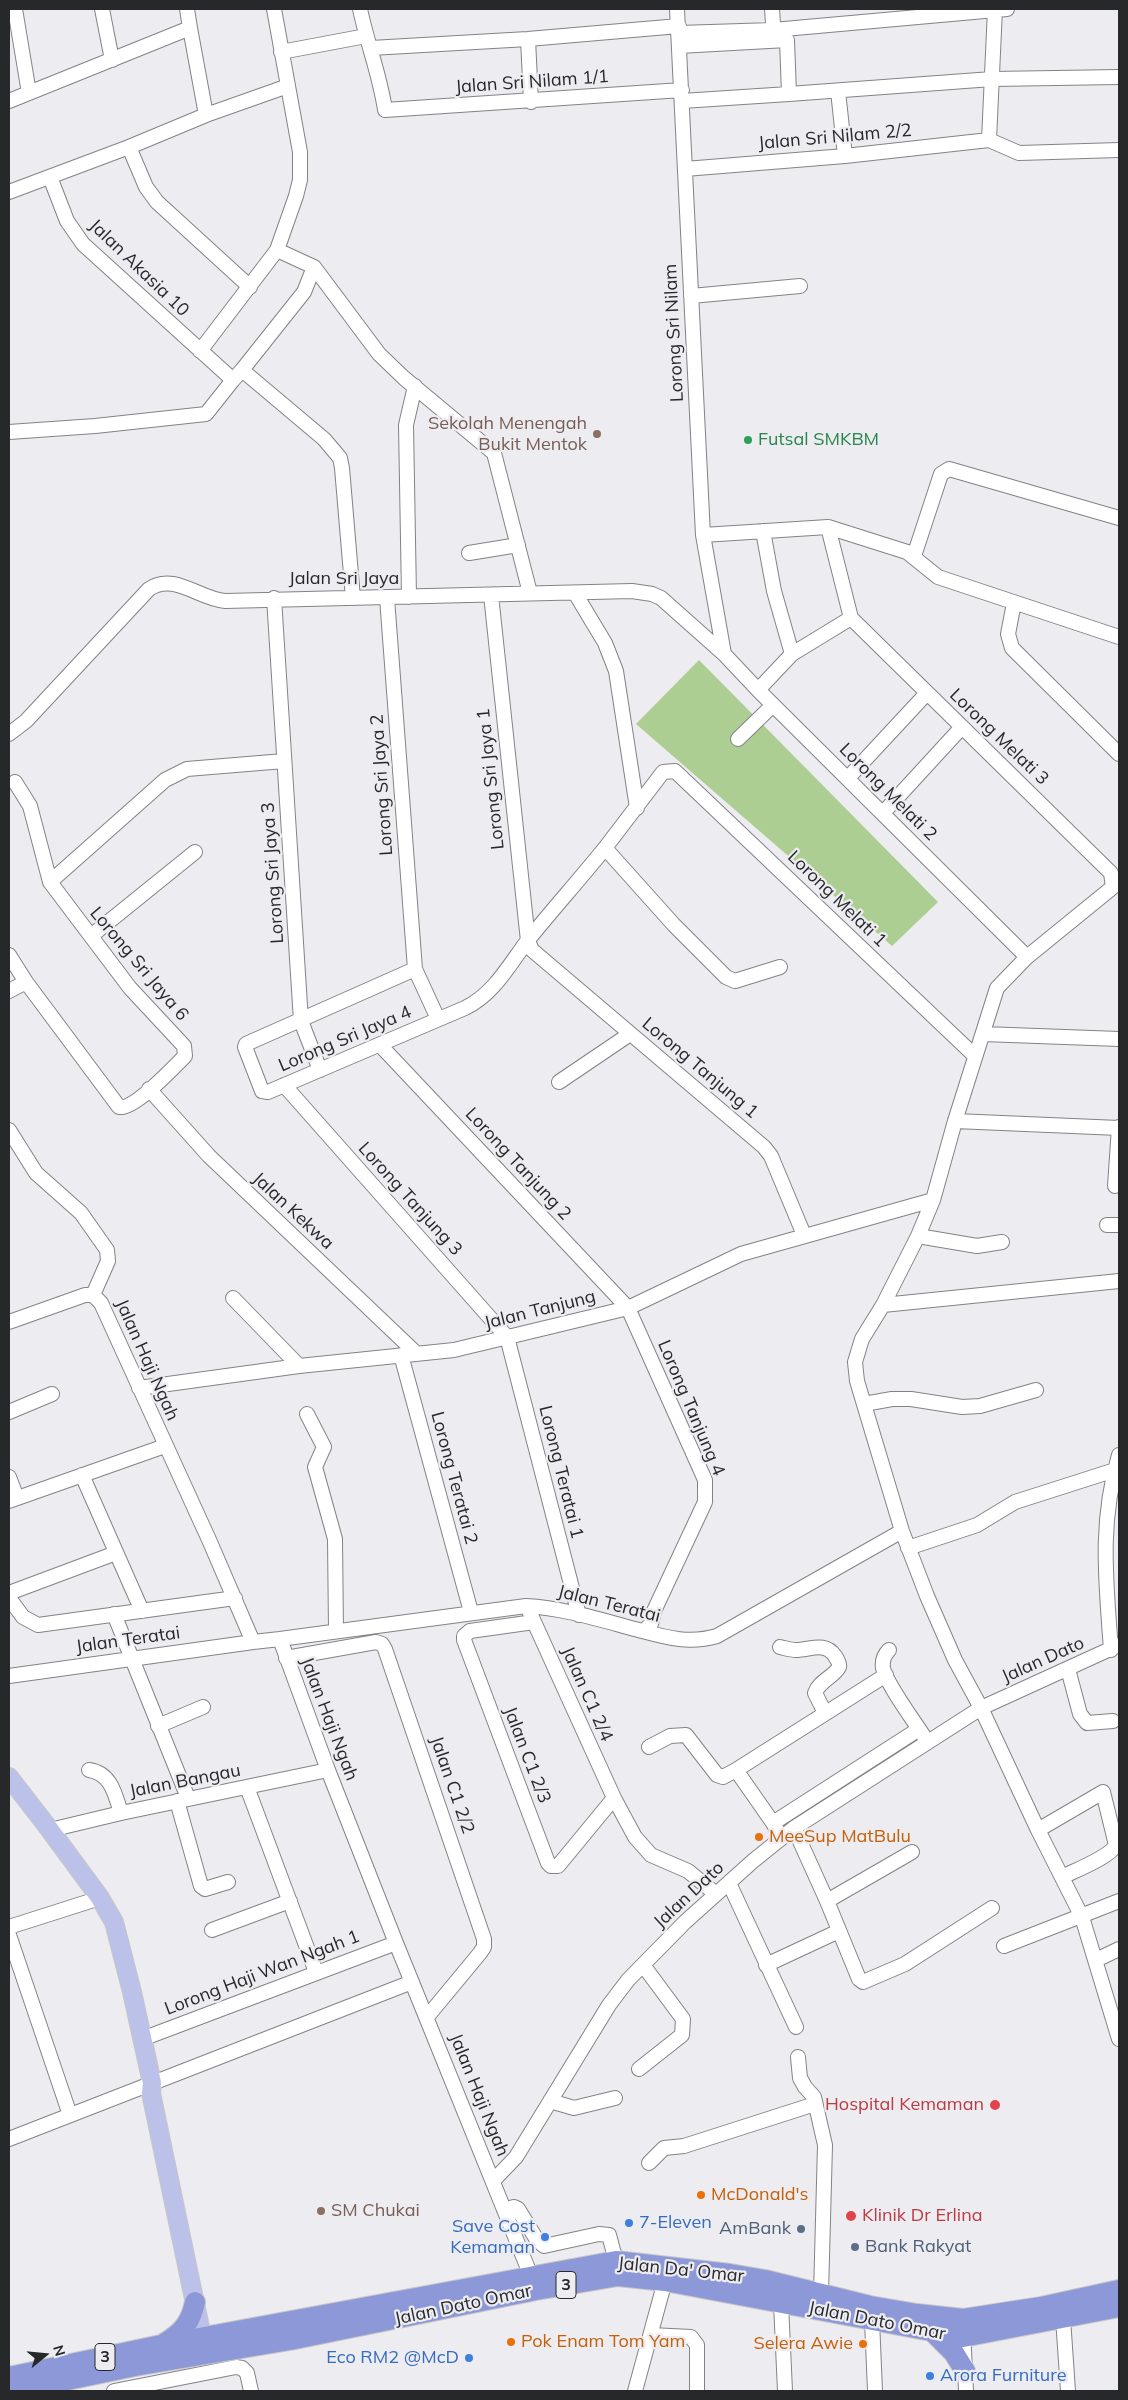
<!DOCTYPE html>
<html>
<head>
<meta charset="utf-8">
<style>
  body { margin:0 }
  #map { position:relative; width:1128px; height:2400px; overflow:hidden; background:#ececf1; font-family:Mulish,sans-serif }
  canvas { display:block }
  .frame { position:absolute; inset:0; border:10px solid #272829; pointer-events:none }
  .north { position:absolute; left:20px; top:2330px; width:50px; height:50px; -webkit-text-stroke:4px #ececf1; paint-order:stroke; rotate:73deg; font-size:14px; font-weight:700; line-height:20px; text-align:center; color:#272829 }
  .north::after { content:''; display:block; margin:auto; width:18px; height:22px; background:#272829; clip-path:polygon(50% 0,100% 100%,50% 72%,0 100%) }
</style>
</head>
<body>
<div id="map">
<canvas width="1128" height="2400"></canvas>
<div class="frame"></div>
<div class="north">N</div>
</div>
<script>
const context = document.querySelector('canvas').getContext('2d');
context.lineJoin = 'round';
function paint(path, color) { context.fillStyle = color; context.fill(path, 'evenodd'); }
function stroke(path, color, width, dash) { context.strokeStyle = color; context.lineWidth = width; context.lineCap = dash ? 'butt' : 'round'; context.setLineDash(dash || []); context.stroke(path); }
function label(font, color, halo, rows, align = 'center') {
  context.font = font + ' Mulish,sans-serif'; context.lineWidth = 4.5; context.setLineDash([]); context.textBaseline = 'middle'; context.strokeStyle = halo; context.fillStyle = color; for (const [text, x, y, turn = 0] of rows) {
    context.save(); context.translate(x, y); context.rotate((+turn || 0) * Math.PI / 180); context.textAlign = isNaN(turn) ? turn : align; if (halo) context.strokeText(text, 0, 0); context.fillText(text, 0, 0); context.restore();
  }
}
const green = new Path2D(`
  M 699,660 L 938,902 L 892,946 L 636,724 Z`);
const minor = new Path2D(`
  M 15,9 L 29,93
  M 102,9 L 112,60
  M 360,9 C 367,43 380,75 385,110 L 682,90
  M 677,9 L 703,535 L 724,654
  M 772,9 L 774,38
  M 190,28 L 206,115
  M 679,33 L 773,30 L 1007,9
  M 528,39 L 531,102
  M 679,46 L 787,40 L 789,94 L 992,79 L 1119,77
  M 371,48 L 528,39 L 679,26
  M 281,52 L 366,36
  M 838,91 L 845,156
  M 9,101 L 190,28 L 187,9
  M 682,101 L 789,94
  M 989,140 L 1019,153 L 1119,150
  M 989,140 L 995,9
  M 129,147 L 146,187 L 157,202 L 250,287
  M 685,169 L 845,156 L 989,140
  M 50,177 L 67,221 L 83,244 L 233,380 L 242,370 L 324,439 L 340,458 L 342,468 L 353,598
  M 9,192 L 129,147 L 206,115 L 288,86 L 274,9
  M 277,250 L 314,267 L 379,354 L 404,378 L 494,453 L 530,593
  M 691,296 L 800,286
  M 200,351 L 277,250 L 296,196 L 300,180 L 300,152 L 288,86
  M 242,370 L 304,292 L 314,267
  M 9,432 L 95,426 L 206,414 L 233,380
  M 828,527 L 907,552 L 938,577 L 1119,637
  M 763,531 L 774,591 L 792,654
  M 703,535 L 828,527 L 851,618
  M 469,553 L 518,545
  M 914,556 L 941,474 L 949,469 L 1119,518
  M 575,593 L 605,643 L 616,671 L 637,808
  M 491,595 L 528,941 L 532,950 L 764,1147 L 771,1156 L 804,1235
  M 409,597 L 406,425 L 415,386
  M 274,598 L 301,1021 L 320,1070
  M 387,598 L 415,969 L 438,1019
  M 1014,603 L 1008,634 L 1012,648 L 1119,754
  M 851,618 L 1111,873 L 1113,887
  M 758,690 L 792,654 L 851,618
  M 9,734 L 26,721 L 149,589 C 174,572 199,599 225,601 L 632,591 L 652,594 L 661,598 L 724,654 L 758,690 L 1027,957
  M 738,739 L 773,705
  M 848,778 L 927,693
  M 883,813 L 962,727
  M 50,882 L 165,780 L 187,769 L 284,761
  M 1113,887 L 1027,957 L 997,988 L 955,1121 L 933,1200 L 918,1236 L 883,1305 L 862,1339 L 855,1362 L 857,1381 L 902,1531 L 927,1596 L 955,1660 L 981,1708 L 1038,1830 L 1082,1917 L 1119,2039
  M 91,936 L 195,852
  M 9,955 L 26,982 L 119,1107 C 134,1110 174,1067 185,1056 L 184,1046 L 130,988 L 50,882 L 30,806 L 15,782
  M 780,967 L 735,981 L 726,977 L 674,925 L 605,848 L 663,772 L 675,771 L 975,1056
  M 415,969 L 246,1044 L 245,1047 L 262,1091 L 268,1092 L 465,1008 C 494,994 509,965 528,940 C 553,909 580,879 605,848
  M 9,991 L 26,982
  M 983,1034 L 1119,1039
  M 380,1045 L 628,1308 L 705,1480 L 705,1502 L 654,1611 L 651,1624 L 644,1631
  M 559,1082 L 630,1034
  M 284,1085 L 507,1337 L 579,1615
  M 149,1089 L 209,1156 L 417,1354
  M 955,1121 L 1119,1128
  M 9,1130 L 36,1173 L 81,1213 L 107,1250 L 108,1261 L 93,1295
  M 1115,1186 L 1119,1127
  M 1107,1225 L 1119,1225
  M 918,1236 L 977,1246 L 1002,1242
  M 233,1298 L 299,1366
  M 883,1305 L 1119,1281
  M 9,1322 L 85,1295 L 93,1295 L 101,1303 L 210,1542 L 253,1642 L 280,1639 L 328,1770 L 396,1943 L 531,2276
  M 401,1355 L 471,1612
  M 139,1388 L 299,1366 L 454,1350 L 628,1308 L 741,1254 L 933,1200
  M 864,1404 L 892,1399 L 911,1399 L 962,1407 L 980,1406 L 1036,1390
  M 9,1412 L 52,1394
  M 307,1414 L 324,1447 L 315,1467 L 335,1539 L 336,1631
  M 82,1475 L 142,1611
  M 9,1477 L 17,1498
  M 9,1501 L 165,1446
  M 908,1548 L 977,1525 L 1015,1502 L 1115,1470
  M 9,1593 L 116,1553
  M 9,1598 L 23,1617 L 38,1625 L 235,1598
  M 530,1613 L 614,1798 L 635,1837 L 651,1855 L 688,1871 L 716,1894
  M 114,1614 L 188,1798
  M 534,1622 L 470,1631 L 464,1636 L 464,1640 L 548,1863 L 551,1866 L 558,1866 L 614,1798
  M 280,1639 L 526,1606 C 565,1608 604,1621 642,1631 C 668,1638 690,1644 717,1636 L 902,1531
  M 780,1647 C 785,1648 790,1650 796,1650 C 810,1650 825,1641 835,1656 C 837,1659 840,1664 839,1667 C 835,1676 819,1681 815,1693 L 825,1713
  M 889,1650 C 884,1655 882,1661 883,1668 C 886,1683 914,1721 923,1735
  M 1111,1650 C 1106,1580 1099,1524 1119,1455
  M 286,1658 L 376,1642 L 382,1644 L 385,1649 L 484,1939 L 484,1947 L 480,1953 L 427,2017
  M 1068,1669 L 1080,1714 L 1087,1723 L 1113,1721
  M 9,1676 L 253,1642
  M 158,1726 L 203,1707
  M 649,1747 L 670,1736 L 686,1735 L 717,1775 L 723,1777 L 736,1770
  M 89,1770 C 111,1773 115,1794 121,1813
  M 247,1787 L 316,1972
  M 177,1801 L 201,1886 L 205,1889 L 228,1882
  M 773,1823 L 736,1770 L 886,1675
  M 794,1828 L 827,1901 L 859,1979 L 863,1982 L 905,1964 L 992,1908
  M 50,1830 L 121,1813 L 328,1770
  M 777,1830 L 773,1823 L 919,1729
  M 1038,1830 L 1103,1792 L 1116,1845 C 1110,1857 1076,1870 1062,1877
  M 729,1883 L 796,2027
  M 827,1901 L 912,1852
  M 9,1927 L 100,1898
  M 212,1930 L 290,1901
  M 9,1935 L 70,2115
  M 1004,1946 L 1119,1901
  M 1096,1960 L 1119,1949
  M 766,1965 L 839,1931
  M 142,2039 L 396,1943
  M 798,2057 L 800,2078 L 805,2087 L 814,2097 L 825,2145 L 821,2294
  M 639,2069 L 682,2035 L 683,2019 L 643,1965
  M 550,2101 L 574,2108 L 615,2098
  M 9,2139 L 412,1982
  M 649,2163 L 664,2148 L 684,2146 L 815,2104
  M 493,2181 L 516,2157 L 609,2005 L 628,1980 L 685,1922 L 753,1861 L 794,1828 L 981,1708 L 1119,1645
  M 504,2210 L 514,2207 L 518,2209 L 537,2240 L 544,2246 L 599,2234 L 609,2235 L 616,2261
  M 781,2303 L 785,2391
  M 1063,2318 L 1068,2391
  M 872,2320 L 875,2391
  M 963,2330 L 966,2391
  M 651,2335 L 691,2337 L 697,2345 L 697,2391
  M 114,2391 L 236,2367 L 242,2368 L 247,2373 L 251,2391
  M 635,2391 L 665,2281`);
const major = new Path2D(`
  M 9,1777 L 50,1830 L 100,1898 L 114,1922 L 132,1992 L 152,2083 L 151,2093 L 202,2337`);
const highway = new Path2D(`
  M 933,2332 L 954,2353 L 965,2371
  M 165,2343 C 183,2332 191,2322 195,2302
  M 9,2377 L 161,2345 L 616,2261 L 730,2274 L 765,2280 L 870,2306 L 917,2314 L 963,2319 L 1041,2307 L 1119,2290
  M 14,2391 L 135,2366 L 290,2340 L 536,2290 L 618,2276 L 665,2281 L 963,2337 L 1119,2307`);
const markers = [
  [597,434,5,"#8d6e63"],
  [748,440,5,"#2e9e5b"],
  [759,1837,5,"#e8710a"],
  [995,2105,6,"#e0444e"],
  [701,2195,5,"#e8710a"],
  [321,2211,5,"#8d6e63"],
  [851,2216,6,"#e0444e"],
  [629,2223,5,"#3f7fe0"],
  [801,2229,5,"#5c6f8a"],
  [545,2237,5,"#3f7fe0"],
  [855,2247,5,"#5c6f8a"],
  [511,2342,5,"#e8710a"],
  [863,2344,5,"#e8710a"],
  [469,2358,5,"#3f7fe0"],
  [930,2376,5,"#3f7fe0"]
];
const shields = [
  [566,2285,20],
  [105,2357,20]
];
const shieldNames = [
  ["3",566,2285],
  ["3",105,2357]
];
const streetNames = [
  ["Jalan Sri Nilam 1/1",532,82,-4],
  ["Jalan Sri Nilam 2/2",835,137,-5],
  ["Jalan Akasia 10",139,268,44],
  ["Lorong Sri Nilam",674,333,-93],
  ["Jalan Sri Jaya",344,579],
  ["Lorong Melati 3",999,737,44],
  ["Lorong Sri Jaya 1",491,779,-96],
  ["Lorong Sri Jaya 2",382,785,-94],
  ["Lorong Melati 2",888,792,45],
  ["Lorong Sri Jaya 3",273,873,-94],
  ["Lorong Melati 1",837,899,44],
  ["Lorong Sri Jaya 6",139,964,50],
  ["Lorong Sri Jaya 4",345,1039,-23],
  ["Lorong Tanjung 1",700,1068,40],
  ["Lorong Tanjung 2",518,1164,47],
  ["Lorong Tanjung 3",410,1199,48],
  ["Jalan Kekwa",293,1211,43],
  ["Jalan Tanjung",540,1310,-14],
  ["Jalan Haji Ngah",147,1360,66],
  ["Lorong Tanjung 4",691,1408,67],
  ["Lorong Teratai 1",561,1472,76],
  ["Lorong Teratai 2",454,1478,75],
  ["Jalan Teratai",609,1604,14],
  ["Jalan Teratai",128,1640,-8],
  ["Jalan Dato",1043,1660,-24],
  ["Jalan C1 2/4",587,1694,66],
  ["Jalan Haji Ngah",329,1719,69],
  ["Jalan C1 2/3",527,1755,69],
  ["Jalan Bangau",185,1781,-11],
  ["Jalan C1 2/2",452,1785,71],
  ["Jalan Dato",689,1895,-43],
  ["Lorong Haji Wan Ngah 1",262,1973,-21],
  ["Jalan Haji Ngah",479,2095,68],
  ["Jalan Da' Omar",681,2270,6],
  ["Jalan Dato Omar",463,2305,-12],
  ["Jalan Dato Omar",877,2321,11]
];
const educationNames = [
  ["Sekolah Menengah",587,424],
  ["Bukit Mentok",587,445],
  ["SM Chukai",331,2211,"left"]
];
const leisureNames = [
  ["Futsal SMKBM",758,440]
];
const foodNames = [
  ["MeeSup MatBulu",769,1837],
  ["McDonald's",711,2195],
  ["Pok Enam Tom Yam",521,2342],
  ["Selera Awie",853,2344,"right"]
];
const healthNames = [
  ["Hospital Kemaman",984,2105],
  ["Klinik Dr Erlina",862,2216,"left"]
];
const shopNames = [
  ["7-Eleven",639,2223],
  ["Save Cost",535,2227,"right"],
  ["Kemaman",535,2248,"right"],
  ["Eco RM2 @McD",459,2358,"right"],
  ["Arora Furniture",940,2376]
];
const serviceNames = [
  ["AmBank",791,2229],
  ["Bank Rakyat",865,2247,"left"]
];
paint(green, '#acce93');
stroke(minor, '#838387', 16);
stroke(major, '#c7c7c7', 20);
stroke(highway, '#c7c7c7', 22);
stroke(minor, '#fff', 14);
stroke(major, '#bbc1e8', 18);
stroke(highway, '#8d98d8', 20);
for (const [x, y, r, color] of markers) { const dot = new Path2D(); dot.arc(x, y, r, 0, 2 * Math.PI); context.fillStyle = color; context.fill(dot); stroke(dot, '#ececf1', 2); }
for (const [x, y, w] of shields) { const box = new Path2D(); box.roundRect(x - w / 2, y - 13.5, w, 27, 4); context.fillStyle = '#ececf1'; context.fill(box); stroke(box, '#272829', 1); }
label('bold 16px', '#272829', null, shieldNames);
label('18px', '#272829', '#ececf1', streetNames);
label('18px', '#785e54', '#ececf1', educationNames, 'right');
label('18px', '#27864d', '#ececf1', leisureNames, 'left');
label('18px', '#c56008', '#ececf1', foodNames, 'left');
label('18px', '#be3a42', '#ececf1', healthNames, 'right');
label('18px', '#366cbe', '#ececf1', shopNames, 'left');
label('18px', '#4e5e75', '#ececf1', serviceNames, 'right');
</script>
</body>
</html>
